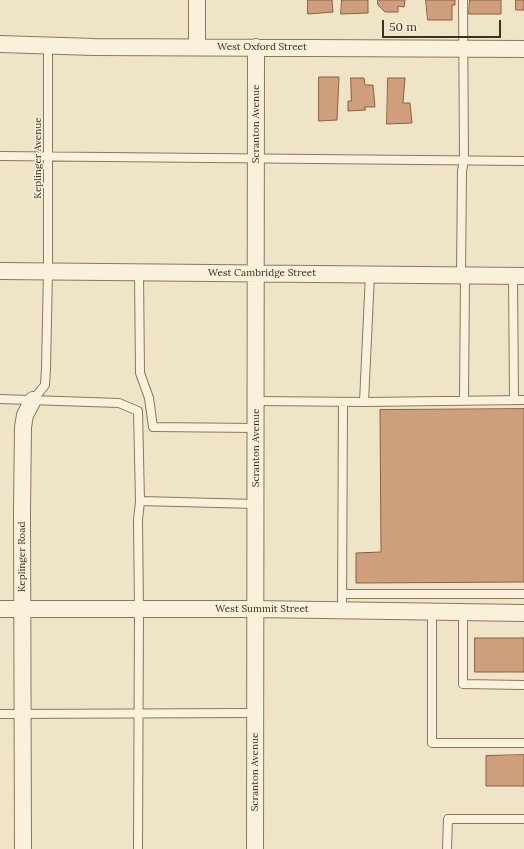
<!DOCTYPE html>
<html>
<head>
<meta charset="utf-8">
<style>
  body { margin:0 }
  #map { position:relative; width:524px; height:849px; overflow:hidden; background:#f0e4c8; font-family:Lora,serif }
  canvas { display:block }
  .scale { position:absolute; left:382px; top:20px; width:119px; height:18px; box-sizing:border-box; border:2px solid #3d2e20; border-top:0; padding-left:5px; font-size:12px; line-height:14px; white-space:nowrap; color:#3d2e20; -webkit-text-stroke:3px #f7eed8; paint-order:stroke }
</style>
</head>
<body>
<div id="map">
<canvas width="524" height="849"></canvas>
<div class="scale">50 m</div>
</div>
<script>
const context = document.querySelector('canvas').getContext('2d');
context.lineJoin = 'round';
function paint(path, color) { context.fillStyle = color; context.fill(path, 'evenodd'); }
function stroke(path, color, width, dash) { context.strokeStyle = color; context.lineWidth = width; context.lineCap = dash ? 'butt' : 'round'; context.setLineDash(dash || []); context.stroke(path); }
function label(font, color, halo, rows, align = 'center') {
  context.font = font + ' Lora,serif'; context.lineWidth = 3; context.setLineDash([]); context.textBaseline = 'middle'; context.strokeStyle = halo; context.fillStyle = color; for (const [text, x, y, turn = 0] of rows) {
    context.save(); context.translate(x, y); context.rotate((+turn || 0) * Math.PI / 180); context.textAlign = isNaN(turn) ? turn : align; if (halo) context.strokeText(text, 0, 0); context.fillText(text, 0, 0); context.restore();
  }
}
const building = new Path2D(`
  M 308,0 L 332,0 L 333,12 L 308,14 Z
  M 342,0 L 368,0 L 368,13 L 341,14 Z
  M 378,0 L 405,0 L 404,7 L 398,6 L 398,12 L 385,12 L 378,5 Z
  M 426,0 L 455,0 L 455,5 L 452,5 L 452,20 L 428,20 Z
  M 470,0 L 501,0 L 501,14 L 469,14 Z
  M 516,0 L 524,0 L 524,10 L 516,10 Z
  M 319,77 L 339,77 L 337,120 L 319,121 Z
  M 351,78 L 364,78 L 365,85 L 373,85 L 375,107 L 364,107 L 366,110 L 348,111 L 348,101 L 351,101 Z
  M 388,78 L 405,78 L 403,103 L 410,103 L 412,123 L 387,124 Z
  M 524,409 L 524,582 L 356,583 L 356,553 L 381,552 L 380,410 Z
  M 475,638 L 524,638 L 524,672 L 475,672 Z
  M 524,755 L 524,786 L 486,786 L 486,756 Z`);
const service = new Path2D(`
  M 0,156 L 524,161
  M 139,272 L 140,373 L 149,398 L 153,427 L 256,428
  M 370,274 L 364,402 L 524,400
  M 461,275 L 462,171 L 464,160 L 463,0
  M 513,275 L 514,400
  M 0,399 L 119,403 L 138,411 L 140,501
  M 33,400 L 45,385 L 46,369 L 48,271 L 48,45
  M 464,400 L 465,275
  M 256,401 L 364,402
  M 342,594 L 524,594
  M 342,610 L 343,402
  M 432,611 L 432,743 L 524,743
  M 463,612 L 463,684 L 524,685
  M 0,714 L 255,713
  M 138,849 L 139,609 L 138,520 L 140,501 L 256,504
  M 447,849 L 448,819 L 524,819`);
const minor = new Path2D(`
  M 197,0 L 197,47
  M 0,44 L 94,47 L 524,49
  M 0,271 L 524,276
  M 0,609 L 255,609 L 524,613
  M 23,849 L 22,511 L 23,427 L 25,415 L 33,400
  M 255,849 L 256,47`);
const streetNames = [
  ["West Oxford Street",262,47],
  ["Scranton Avenue",256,124,-90],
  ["Keplinger Avenue",38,158,-90],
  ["West Cambridge Street",262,273],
  ["Scranton Avenue",256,448,-90],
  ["Keplinger Road",22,557,-90],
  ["West Summit Street",262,609],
  ["Scranton Avenue",255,772,-90]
];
paint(building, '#cf9f7d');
stroke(building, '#8d5f41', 1);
stroke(service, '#8d765c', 10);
stroke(minor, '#8d765c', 18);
stroke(service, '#faf1dc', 8);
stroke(minor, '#faf1dc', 16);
label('10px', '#3d2e20', '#f7eed8', streetNames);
</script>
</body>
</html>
